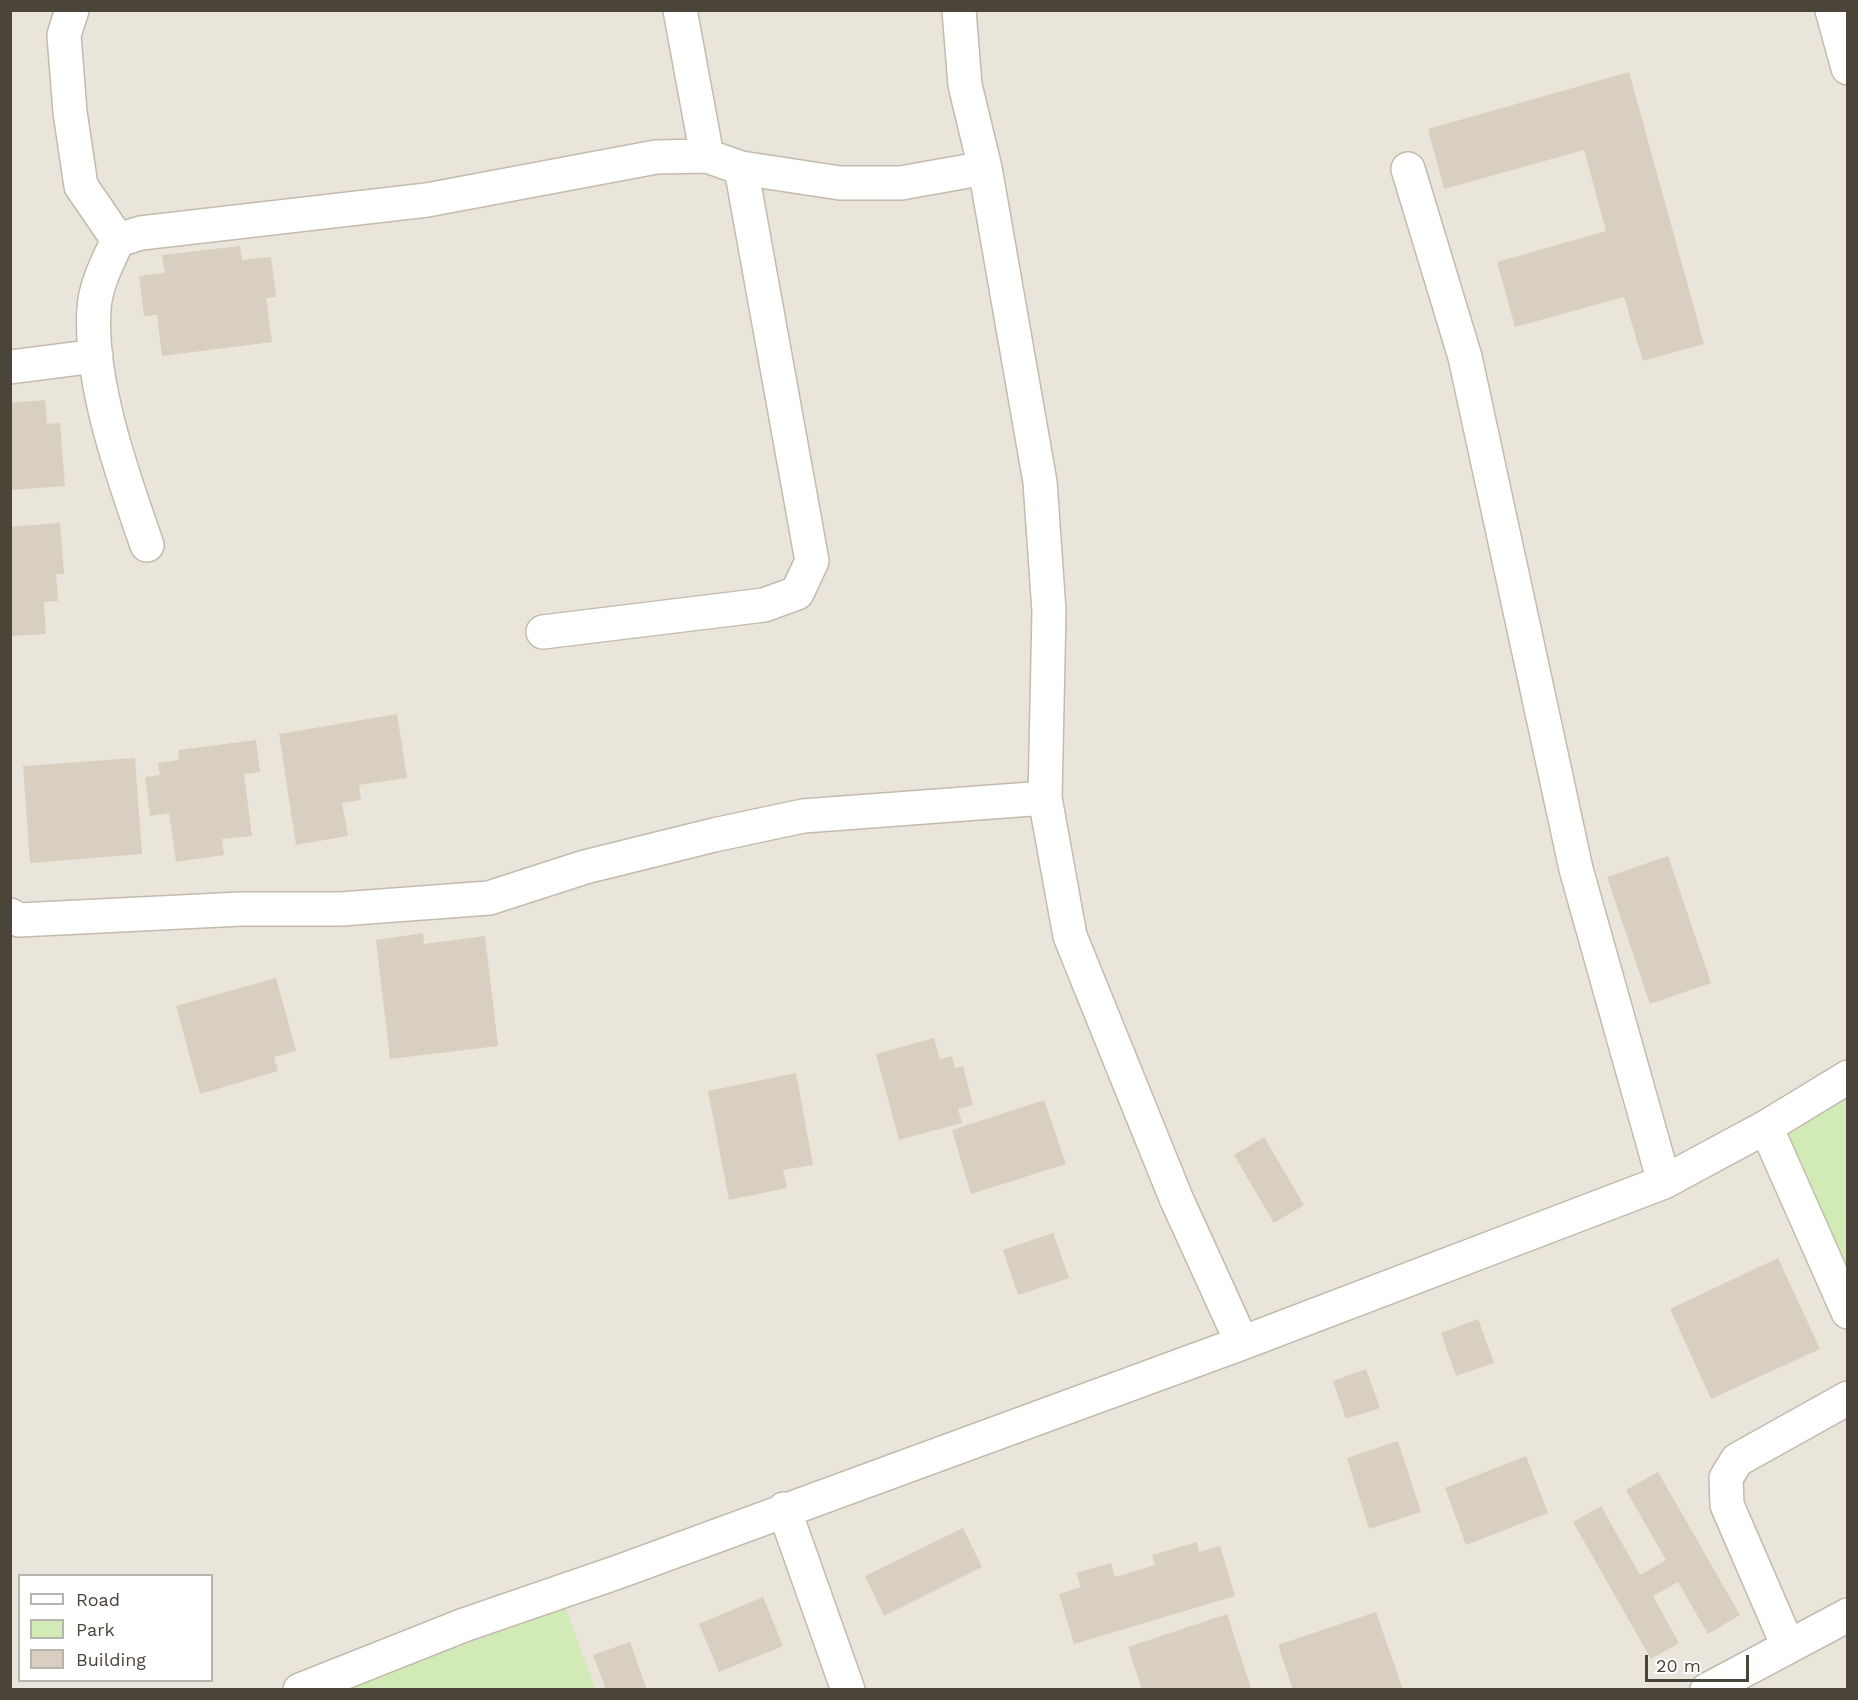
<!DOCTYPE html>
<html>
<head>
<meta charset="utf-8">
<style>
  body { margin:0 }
  #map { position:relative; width:1858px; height:1700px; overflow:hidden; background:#f6f3ec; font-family:"Work Sans",sans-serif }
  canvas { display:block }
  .frame { position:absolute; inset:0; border:12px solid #4b4439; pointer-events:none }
  .legend { position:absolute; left:18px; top:1574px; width:195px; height:108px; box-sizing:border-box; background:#fff; border:2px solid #b7b4b0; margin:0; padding:8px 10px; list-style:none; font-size:18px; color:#4b4439 }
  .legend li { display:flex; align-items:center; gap:12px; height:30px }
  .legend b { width:30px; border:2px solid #b7b4b0 }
  .scale { position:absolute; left:1645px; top:1655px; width:104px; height:27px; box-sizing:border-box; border:3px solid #4b4439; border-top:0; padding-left:8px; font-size:18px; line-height:21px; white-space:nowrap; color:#4b4439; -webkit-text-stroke:4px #fff; paint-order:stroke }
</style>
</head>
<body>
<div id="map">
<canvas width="1858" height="1700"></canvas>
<div class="frame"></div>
<ul class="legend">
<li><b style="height:8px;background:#fff"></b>Road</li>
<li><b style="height:16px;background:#d2eab5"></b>Park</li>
<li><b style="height:16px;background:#d8cfc1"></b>Building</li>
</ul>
<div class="scale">20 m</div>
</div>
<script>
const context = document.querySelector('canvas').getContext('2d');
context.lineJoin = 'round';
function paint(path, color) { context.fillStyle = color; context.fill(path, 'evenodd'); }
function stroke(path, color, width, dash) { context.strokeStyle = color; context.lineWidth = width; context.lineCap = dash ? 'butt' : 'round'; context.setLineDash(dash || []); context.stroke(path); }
const residential = new Path2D(`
  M 11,11 L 1847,11 L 1847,1689 L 11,1690 ZM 20,1576 L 212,1576 L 212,1680 L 20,1680 Z`);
const green = new Path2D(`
  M 1847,1096 L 1847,1269 L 1779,1139 Z
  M 566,1608 L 595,1689 L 338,1690 Z`);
const building = new Path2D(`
  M 1629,72 L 1704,344 L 1643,361 L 1624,297 L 1515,327 L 1497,262 L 1606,231 L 1584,150 L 1444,189 L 1428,129 Z
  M 240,246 L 242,260 L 271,257 L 276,297 L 266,298 L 272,342 L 162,356 L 157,315 L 144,316 L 139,276 L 165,273 L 162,255 Z
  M 45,400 L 47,424 L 60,423 L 65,486 L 10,490 L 10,403 Z
  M 60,523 L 64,574 L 56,574 L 58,601 L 44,602 L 46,634 L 10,636 L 10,527 Z
  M 397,714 L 407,778 L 359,785 L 361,800 L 342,803 L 348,836 L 296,845 L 279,734 Z
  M 256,740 L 260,772 L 244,774 L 252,836 L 222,839 L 224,855 L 176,862 L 169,813 L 150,816 L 145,777 L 160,775 L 158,763 L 179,760 L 178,750 Z
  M 135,758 L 142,854 L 30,863 L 23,766 Z
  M 1668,856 L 1711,983 L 1650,1004 L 1607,877 Z
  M 423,933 L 424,944 L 485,936 L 498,1046 L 390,1059 L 376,940 Z
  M 276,978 L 296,1051 L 274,1057 L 278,1071 L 200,1094 L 176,1006 Z
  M 934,1038 L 940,1059 L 952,1056 L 955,1068 L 963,1066 L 973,1105 L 958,1109 L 962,1123 L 899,1140 L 876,1054 Z
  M 796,1073 L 813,1165 L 783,1170 L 787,1188 L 729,1200 L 708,1091 Z
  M 1044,1100 L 1066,1164 L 971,1194 L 952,1130 Z
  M 1264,1137 L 1304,1205 L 1274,1223 L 1234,1155 Z
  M 1053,1233 L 1069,1278 L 1018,1295 L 1003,1250 Z
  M 1778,1258 L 1820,1349 L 1711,1399 L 1670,1309 Z
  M 1478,1319 L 1494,1363 L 1456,1376 L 1441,1333 Z
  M 1366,1369 L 1380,1408 L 1346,1419 L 1333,1381 Z
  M 1398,1441 L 1421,1512 L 1369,1529 L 1347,1458 Z
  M 1526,1456 L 1548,1513 L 1466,1545 L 1445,1488 Z
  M 1658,1472 L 1740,1615 L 1708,1634 L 1678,1582 L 1653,1596 L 1679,1643 L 1651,1659 L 1573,1522 L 1601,1506 L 1640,1575 L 1666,1560 L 1626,1490 Z
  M 963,1528 L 982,1567 L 884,1616 L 865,1576 Z
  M 1197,1542 L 1199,1552 L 1220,1546 L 1235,1596 L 1074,1644 L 1059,1594 L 1081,1587 L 1076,1573 L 1111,1563 L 1115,1577 L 1155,1565 L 1152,1555 Z
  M 763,1597 L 783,1646 L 719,1672 L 699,1624 Z
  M 1376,1612 L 1403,1690 L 1293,1690 L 1278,1645 Z
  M 1227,1614 L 1251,1688 L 1142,1690 L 1128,1647 Z
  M 630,1642 L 647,1690 L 606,1690 L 593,1655 Z`);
const minor = new Path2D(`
  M 72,10 L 64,35 L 70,112 L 81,186 L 118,240
  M 680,10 L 707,156
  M 959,10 L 965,85 L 985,168 L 1040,482 L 1049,611 L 1045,798 L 1070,936 L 1176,1198 L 1242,1343
  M 1832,10 L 1848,68
  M 1408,169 L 1465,357 L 1576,869 L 1664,1182
  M 10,367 L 96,356
  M 147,545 C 123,477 89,381 94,309 C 95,286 108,261 118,240 L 141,233 L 427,200 L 656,157 L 707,156 L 741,168 L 840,183 L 901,183 L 985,168
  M 543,632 L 764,605 L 797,593 L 812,561 L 741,168
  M 10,915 L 19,920 L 241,909 L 341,909 L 489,898 L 585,867 L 714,835 L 803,816 L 1045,798
  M 1766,1127 L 1848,1312
  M 784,1509 L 848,1690
  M 1788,1646 L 1727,1505 L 1726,1478 L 1737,1460 L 1848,1398
  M 300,1690 L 464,1625 L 618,1572 L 1242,1343 L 1664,1182 L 1766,1127 L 1848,1077
  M 1707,1690 L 1848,1615`);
paint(residential, '#eae5da');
paint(green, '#d2eab5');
paint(building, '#d8cfc1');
stroke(minor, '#c2bbae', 36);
stroke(minor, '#fff', 33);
</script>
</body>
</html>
